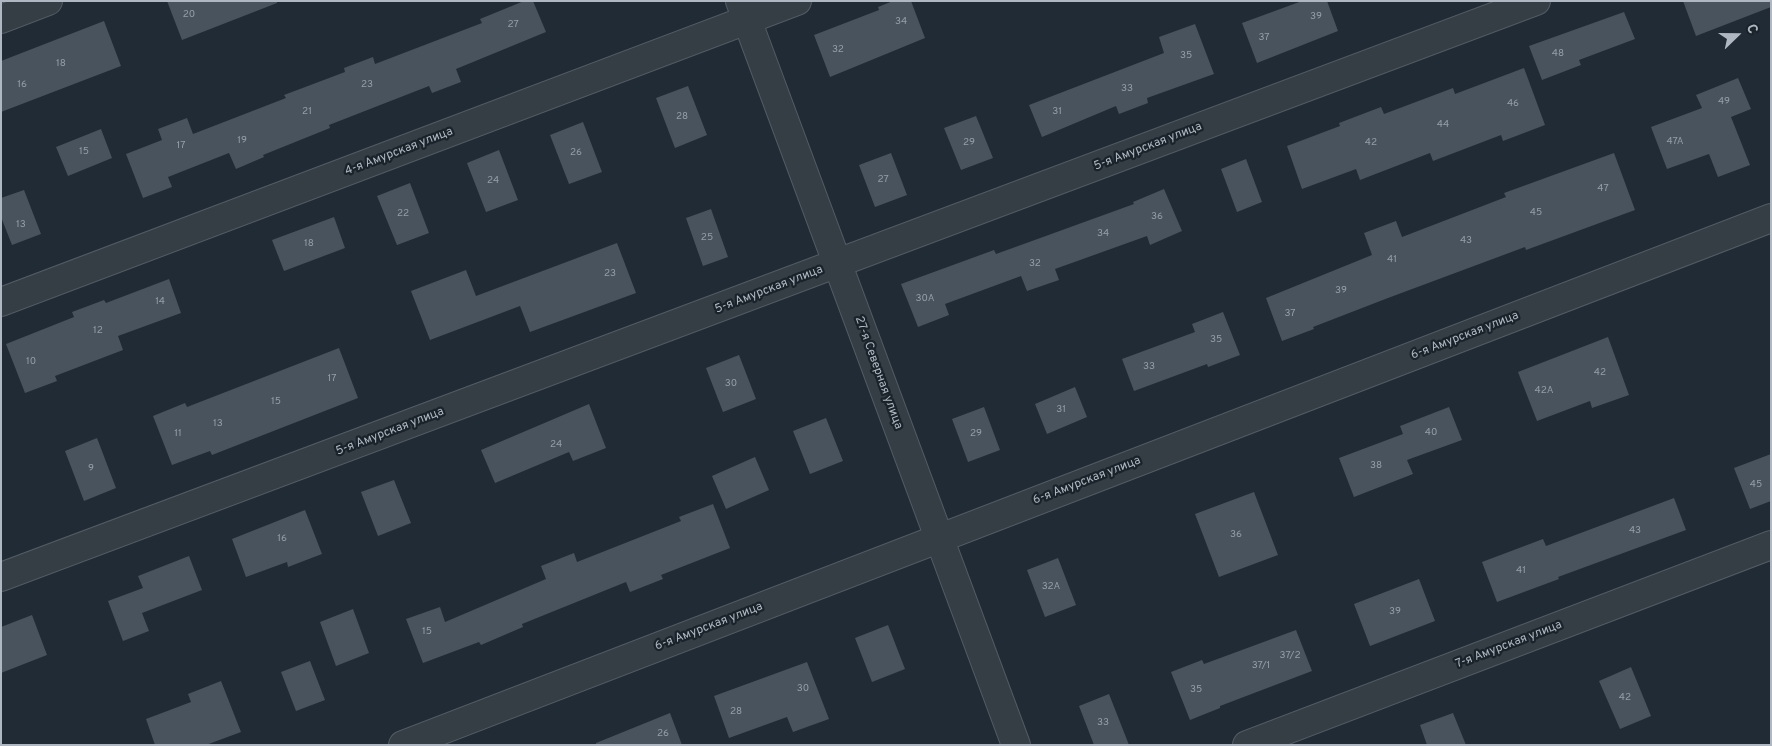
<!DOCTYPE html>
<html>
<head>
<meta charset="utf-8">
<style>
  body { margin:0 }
  #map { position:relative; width:1772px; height:746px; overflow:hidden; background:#212b35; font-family:Overpass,sans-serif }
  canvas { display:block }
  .frame { position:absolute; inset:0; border:2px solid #afb8c2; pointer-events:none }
  .north { position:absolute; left:1712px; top:10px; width:50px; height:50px; -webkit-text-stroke:4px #1a222a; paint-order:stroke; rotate:68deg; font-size:14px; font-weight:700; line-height:20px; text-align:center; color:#afb8c2 }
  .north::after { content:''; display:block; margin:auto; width:18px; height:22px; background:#afb8c2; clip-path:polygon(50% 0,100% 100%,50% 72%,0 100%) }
</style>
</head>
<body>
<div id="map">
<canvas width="1772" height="746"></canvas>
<div class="frame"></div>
<div class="north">С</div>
</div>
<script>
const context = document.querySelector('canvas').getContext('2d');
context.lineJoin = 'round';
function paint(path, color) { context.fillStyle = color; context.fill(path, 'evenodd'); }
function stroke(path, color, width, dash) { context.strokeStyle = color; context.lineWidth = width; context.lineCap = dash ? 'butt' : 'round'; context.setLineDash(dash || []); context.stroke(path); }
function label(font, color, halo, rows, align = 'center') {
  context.font = font + ' Overpass,sans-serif'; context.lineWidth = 4.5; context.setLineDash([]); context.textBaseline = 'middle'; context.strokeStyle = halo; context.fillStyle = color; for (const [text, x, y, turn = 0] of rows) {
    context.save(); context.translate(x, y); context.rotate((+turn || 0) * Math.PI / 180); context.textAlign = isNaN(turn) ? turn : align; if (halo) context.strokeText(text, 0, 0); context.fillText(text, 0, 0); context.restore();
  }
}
const building = new Path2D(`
  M 167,1 L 277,1 L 277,3 L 182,40 Z
  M 524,1 L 533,1 L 546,32 L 456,69 L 461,82 L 432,93 L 429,86 L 329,125 L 330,128 L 263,155 L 264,157 L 236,169 L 229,153 L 168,177 L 172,187 L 143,198 L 126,154 L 162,140 L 158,129 L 187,118 L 193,134 L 286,98 L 284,95 L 345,72 L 344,68 L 373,57 L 375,64 L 482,23 L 480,19 Z
  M 893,1 L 911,1 L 925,38 L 830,77 L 814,35 L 879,10 L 878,7 Z
  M 1302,1 L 1327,1 L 1338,31 L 1257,63 L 1242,23 Z
  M 1683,1 L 1771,1 L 1771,7 L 1696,36 Z
  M 1624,12 L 1635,39 L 1579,60 L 1581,65 L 1542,80 L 1529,46 Z
  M 104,21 L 121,66 L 1,112 L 1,61 Z
  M 1195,24 L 1214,74 L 1147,98 L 1148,103 L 1119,114 L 1116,106 L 1042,137 L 1029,105 L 1164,53 L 1159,37 Z
  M 1524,68 L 1545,125 L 1503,141 L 1501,135 L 1433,161 L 1430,153 L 1360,180 L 1356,169 L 1302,189 L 1287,146 L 1340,126 L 1339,123 L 1381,107 L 1384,114 L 1453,88 L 1455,94 Z
  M 1738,78 L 1751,109 L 1731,117 L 1750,165 L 1718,177 L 1709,154 L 1667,169 L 1651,127 L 1702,108 L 1696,95 Z
  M 688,86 L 707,135 L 675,148 L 656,98 Z
  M 976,116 L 993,158 L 961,170 L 944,128 Z
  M 583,122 L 602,172 L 569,184 L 550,135 Z
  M 101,129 L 112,158 L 68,176 L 56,147 Z
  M 499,150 L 518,200 L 486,212 L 467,163 Z
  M 891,153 L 907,195 L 875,207 L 859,165 Z
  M 1614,153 L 1635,210 L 1526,250 L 1525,247 L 1388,298 L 1313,327 L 1314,329 L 1282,341 L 1266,298 L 1372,255 L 1364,233 L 1396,221 L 1402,237 L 1506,197 L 1504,193 Z
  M 1246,159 L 1262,202 L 1237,212 L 1221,169 Z
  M 410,183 L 429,233 L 397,245 L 377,196 Z
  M 1164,189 L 1182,231 L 1150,245 L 1147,236 L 1055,269 L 1059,280 L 1027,291 L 1021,276 L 945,304 L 949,315 L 918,327 L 901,284 L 994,250 L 996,254 L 1043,237 L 1134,204 L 1133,202 Z
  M 24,190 L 41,234 L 12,245 L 1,217 L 1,198 Z
  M 711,209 L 728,257 L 703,266 L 686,218 Z
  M 334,217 L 345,248 L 284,271 L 272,240 Z
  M 617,243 L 636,293 L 530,332 L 520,306 L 430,340 L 411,291 L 466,270 L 476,296 Z
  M 169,279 L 181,313 L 118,336 L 123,350 L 55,376 L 57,381 L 25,393 L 6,344 L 74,317 L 72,312 L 104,300 L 106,303 Z
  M 1223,312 L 1240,355 L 1208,367 L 1207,364 L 1134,391 L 1122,359 L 1195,332 L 1192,324 Z
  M 1608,337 L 1629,395 L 1592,408 L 1590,401 L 1537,421 L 1518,372 Z
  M 339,348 L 358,398 L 212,455 L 210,451 L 172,465 L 153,416 L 185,403 L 187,407 Z
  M 739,355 L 756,399 L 723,412 L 706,368 Z
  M 1075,387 L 1087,417 L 1047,434 L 1035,404 Z
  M 589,404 L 606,448 L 573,461 L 569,452 L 495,483 L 481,450 Z
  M 984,407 L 1000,450 L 968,462 L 952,419 Z
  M 1449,407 L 1462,440 L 1407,460 L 1413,474 L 1354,497 L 1339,458 L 1403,434 L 1400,426 Z
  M 826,418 L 843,461 L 810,474 L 793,431 Z
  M 97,438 L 116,488 L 84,501 L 65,451 Z
  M 1771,454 L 1771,501 L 1750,509 L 1734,468 Z
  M 755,457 L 769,490 L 726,509 L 712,476 Z
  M 394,480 L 411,523 L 378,536 L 361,492 Z
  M 1254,492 L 1278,555 L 1219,577 L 1195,514 Z
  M 1674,498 L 1686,530 L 1558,577 L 1559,579 L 1497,602 L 1482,562 L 1543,539 L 1546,546 Z
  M 713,504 L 730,548 L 661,575 L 663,579 L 630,592 L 626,582 L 522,624 L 523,627 L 481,645 L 479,642 L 423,663 L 406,619 L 440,607 L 445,622 L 546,579 L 541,566 L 574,553 L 577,562 L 681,521 L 679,517 Z
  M 305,510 L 322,554 L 288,567 L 287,562 L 246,577 L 232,539 Z
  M 189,556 L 202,590 L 142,613 L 149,631 L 123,641 L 108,601 L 143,588 L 138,576 Z
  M 1058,558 L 1076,605 L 1045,617 L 1027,570 Z
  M 1419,579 L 1435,621 L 1370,646 L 1354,604 Z
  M 353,609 L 369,653 L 336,666 L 320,622 Z
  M 32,615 L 47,655 L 1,673 L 1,627 Z
  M 888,625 L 905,669 L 872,682 L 855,638 Z
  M 1296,630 L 1312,671 L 1220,706 L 1220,708 L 1190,720 L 1171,672 L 1202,660 L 1204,664 Z
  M 310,661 L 325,700 L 296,711 L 281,672 Z
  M 807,662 L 829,719 L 793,732 L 787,717 L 729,738 L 714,696 Z
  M 1631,667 L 1651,716 L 1620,729 L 1599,681 Z
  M 221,681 L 241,732 L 206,745 L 155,745 L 146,719 L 191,702 L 188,694 Z
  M 1109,694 L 1129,745 L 1094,745 L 1079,706 Z
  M 670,713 L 682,745 L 596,745 L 596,743 Z
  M 1453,713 L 1466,745 L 1427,745 L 1420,725 Z`);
const minor = new Path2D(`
  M 740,1 L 1016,745
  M 1,19 L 48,1
  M 1,302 L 797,1
  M 1,577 L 1536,1
  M 403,745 L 1771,218
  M 1247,745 L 1771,545`);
const numberNames = [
  ["20",189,15],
  ["39",1316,17],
  ["34",901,22],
  ["27",513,25],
  ["37",1264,38],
  ["32",838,50],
  ["48",1558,54],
  ["35",1186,56],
  ["18",61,64],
  ["16",22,85],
  ["23",367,85],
  ["33",1127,89],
  ["49",1724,102],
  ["46",1513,104],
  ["21",307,112],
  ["31",1057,112],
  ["28",682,117],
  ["44",1443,125],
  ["19",242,141],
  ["47А",1675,142],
  ["29",969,143],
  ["42",1371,143],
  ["17",181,146],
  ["15",84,152],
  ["26",576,153],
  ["27",883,180],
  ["24",493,181],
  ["47",1603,189],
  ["45",1536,213],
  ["22",403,214],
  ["36",1157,217],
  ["13",21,225],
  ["34",1103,234],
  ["25",707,238],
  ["43",1466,241],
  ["18",309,244],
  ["41",1392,260],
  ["32",1035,264],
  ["23",610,274],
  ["39",1341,291],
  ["30А",925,299],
  ["14",160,302],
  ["37",1290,314],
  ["12",98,331],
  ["35",1216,340],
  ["10",31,362],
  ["33",1149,367],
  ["42",1600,373],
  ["17",332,379],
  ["30",731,384],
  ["42А",1544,391],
  ["15",276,402],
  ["31",1061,410],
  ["13",218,424],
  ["40",1431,433],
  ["11",178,434],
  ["29",976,434],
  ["24",556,445],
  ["38",1376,466],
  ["9",91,469],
  ["45",1756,485],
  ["43",1635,531],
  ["36",1236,535],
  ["16",282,539],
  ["41",1521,571],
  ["32А",1051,587],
  ["39",1395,612],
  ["15",427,632],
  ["37/2",1290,656],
  ["37/1",1261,666],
  ["30",803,689],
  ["35",1196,690],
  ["42",1625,698],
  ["28",736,712],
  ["33",1103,723],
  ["26",663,734]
];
const streetNames = [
  ["5-я Амурская улица",1148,147,-21],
  ["4-я Амурская улица",399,152,-21],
  ["5-я Амурская улица",769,290,-21],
  ["6-я Амурская улица",1465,336,-21],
  ["27-я Северная улица",878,373,70],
  ["5-я Амурская улица",390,432,-21],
  ["6-я Амурская улица",1087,481,-21],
  ["6-я Амурская улица",709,627,-21],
  ["7-я Амурская улица",1509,645,-21]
];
paint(building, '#48535e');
stroke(minor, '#525b63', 30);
stroke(minor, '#353d45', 28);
label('10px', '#959fa9', null, numberNames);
label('12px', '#afb8c2', '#1a222a', streetNames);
</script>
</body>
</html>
